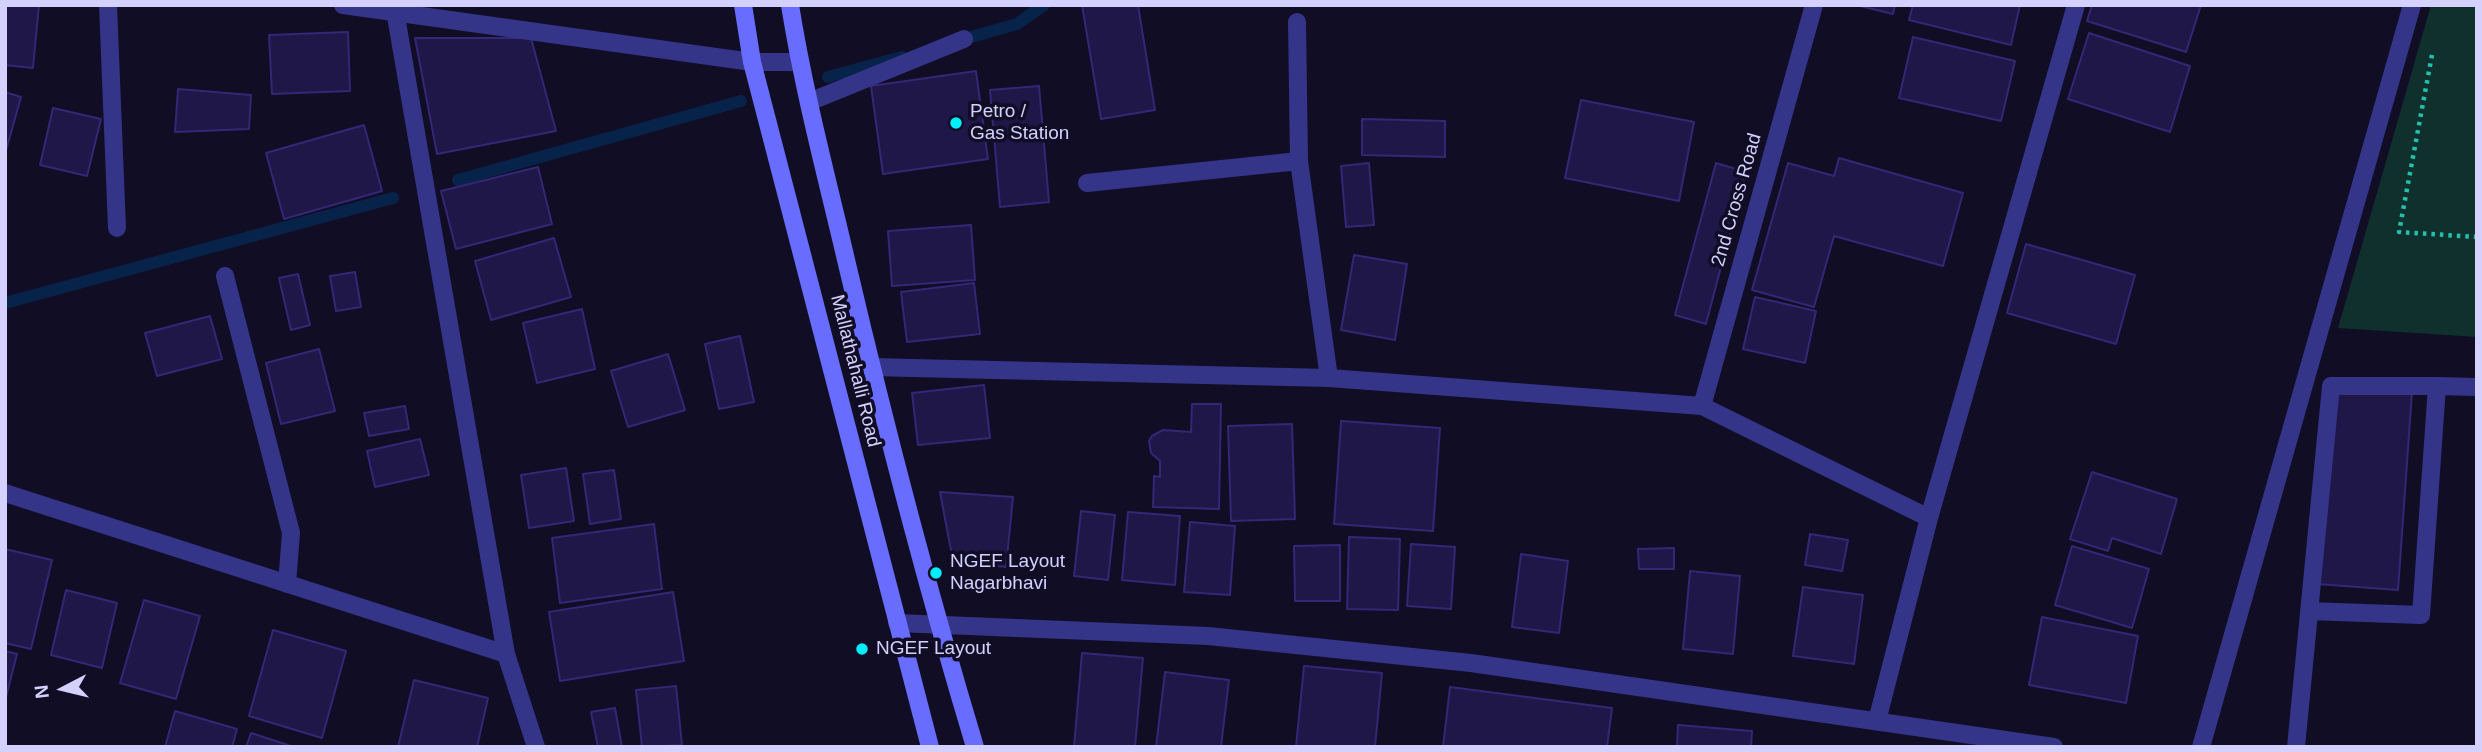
<!DOCTYPE html>
<html>
<head>
<meta charset="utf-8">
<style>
  body { margin:0 }
  #map { position:relative; width:2482px; height:752px; overflow:hidden; background:#100d25; font-family:Arial,sans-serif }
  canvas { display:block }
  .frame { position:absolute; inset:0; border:7px solid #d4d1ff; pointer-events:none }
  .north { position:absolute; left:28px; top:654px; width:70px; height:70px; -webkit-text-stroke:5px #100d25; paint-order:stroke; rotate:263deg; font-size:19px; font-weight:700; line-height:28px; text-align:center; color:#d4d1ff }
  .north::after { content:''; display:block; margin:auto; width:24px; height:32px; background:#d4d1ff; clip-path:polygon(50% 0,100% 100%,50% 72%,0 100%) }
</style>
</head>
<body>
<div id="map">
<canvas width="2482" height="752"></canvas>
<div class="frame"></div>
<div class="north">N</div>
</div>
<script>
const context = document.querySelector('canvas').getContext('2d');
context.lineJoin = 'round';
function paint(path, color) { context.fillStyle = color; context.fill(path, 'evenodd'); }
function stroke(path, color, width, dash) { context.strokeStyle = color; context.lineWidth = width; context.lineCap = dash ? 'butt' : 'round'; context.setLineDash(dash || []); context.stroke(path); }
function label(font, color, halo, rows, align = 'center') {
  context.font = font + ' Arial,sans-serif'; context.lineWidth = 7; context.setLineDash([]); context.textBaseline = 'middle'; context.strokeStyle = halo; context.fillStyle = color; for (const [text, x, y, turn = 0] of rows) {
    context.save(); context.translate(x, y); context.rotate((+turn || 0) * Math.PI / 180); context.textAlign = isNaN(turn) ? turn : align; if (halo) context.strokeText(text, 0, 0); context.fillText(text, 0, 0); context.restore();
  }
}
const green = new Path2D(`
  M 2431,5 L 2477,5 L 2477,337 L 2338,328 Z`);
const stream = new Path2D(`
  M 957,41 L 1017,24 L 1044,5
  M 828,77 L 902,57
  M 458,180 L 741,101
  M 5,303 L 393,198`);
const building = new Path2D(`
  M 5,5 L 39,5 L 33,68 L 5,65 Z
  M 1082,5 L 1138,5 L 1155,110 L 1101,119 Z
  M 1856,5 L 1895,5 L 1893,14 Z
  M 1913,5 L 2020,5 L 2011,45 L 1909,20 Z
  M 2092,5 L 2201,5 L 2186,52 L 2087,21 Z
  M 348,32 L 350,91 L 272,94 L 269,35 Z
  M 2089,33 L 2190,66 L 2170,132 L 2068,99 Z
  M 1913,37 L 2015,61 L 2001,121 L 1899,98 Z
  M 415,38 L 531,38 L 556,131 L 437,154 Z
  M 976,71 L 988,159 L 883,174 L 871,86 Z
  M 1039,86 L 1049,202 L 1000,207 L 990,90 Z
  M 178,89 L 251,95 L 249,129 L 175,132 Z
  M 5,92 L 21,97 L 5,154 Z
  M 1581,100 L 1694,122 L 1679,201 L 1565,178 Z
  M 53,108 L 101,119 L 87,176 L 40,165 Z
  M 1362,119 L 1445,121 L 1445,157 L 1362,155 Z
  M 364,125 L 382,191 L 284,219 L 266,153 Z
  M 1839,158 L 1963,193 L 1943,266 L 1834,236 L 1814,307 L 1752,290 L 1788,163 L 1834,176 Z
  M 1369,163 L 1374,225 L 1346,227 L 1341,166 Z
  M 1716,163 L 1746,172 L 1706,324 L 1675,315 Z
  M 538,167 L 552,224 L 456,249 L 441,191 Z
  M 971,225 L 975,280 L 892,286 L 888,231 Z
  M 554,238 L 571,297 L 491,320 L 475,261 Z
  M 2026,244 L 2135,275 L 2116,344 L 2007,313 Z
  M 1354,255 L 1407,264 L 1395,340 L 1341,330 Z
  M 355,272 L 361,307 L 336,311 L 330,276 Z
  M 298,274 L 310,325 L 291,330 L 279,278 Z
  M 974,283 L 980,334 L 907,342 L 901,292 Z
  M 1755,297 L 1816,311 L 1805,363 L 1743,349 Z
  M 582,309 L 595,369 L 537,383 L 523,323 Z
  M 210,316 L 222,359 L 157,376 L 145,333 Z
  M 740,336 L 754,402 L 719,409 L 705,344 Z
  M 319,349 L 335,411 L 281,424 L 266,363 Z
  M 668,354 L 685,410 L 628,427 L 611,371 Z
  M 984,385 L 990,438 L 918,445 L 912,393 Z
  M 2331,386 L 2412,392 L 2398,590 L 2317,584 Z
  M 1192,404 L 1221,404 L 1219,509 L 1153,507 L 1154,476 L 1160,477 L 1160,461 L 1151,453 L 1149,441 L 1152,436 L 1163,430 L 1191,432 Z
  M 405,406 L 409,429 L 369,436 L 364,413 Z
  M 1341,421 L 1440,428 L 1433,531 L 1334,524 Z
  M 1292,424 L 1295,519 L 1231,521 L 1228,426 Z
  M 420,439 L 429,475 L 375,487 L 367,451 Z
  M 566,468 L 574,521 L 529,528 L 521,475 Z
  M 614,470 L 621,519 L 590,524 L 583,474 Z
  M 2092,472 L 2177,499 L 2161,554 L 2112,538 L 2108,551 L 2070,539 Z
  M 940,492 L 1013,497 L 1006,567 L 953,561 Z
  M 1081,511 L 1115,515 L 1108,580 L 1074,576 Z
  M 1128,512 L 1180,516 L 1175,585 L 1122,580 Z
  M 1190,522 L 1235,526 L 1230,595 L 1184,592 Z
  M 654,524 L 662,589 L 560,603 L 552,538 Z
  M 1810,534 L 1848,540 L 1842,571 L 1805,565 Z
  M 1349,537 L 1400,539 L 1398,610 L 1347,609 Z
  M 1411,544 L 1455,547 L 1451,609 L 1407,606 Z
  M 1340,545 L 1340,601 L 1295,601 L 1294,546 Z
  M 2072,546 L 2149,569 L 2132,628 L 2055,605 Z
  M 1674,548 L 1674,569 L 1639,569 L 1638,549 Z
  M 5,549 L 52,560 L 31,649 L 5,643 Z
  M 1521,554 L 1568,561 L 1559,633 L 1512,627 Z
  M 1690,571 L 1740,576 L 1733,654 L 1683,649 Z
  M 1803,587 L 1863,595 L 1854,664 L 1793,656 Z
  M 66,590 L 117,603 L 102,668 L 51,655 Z
  M 673,592 L 684,661 L 560,681 L 549,612 Z
  M 144,600 L 200,616 L 176,699 L 120,683 Z
  M 2042,617 L 2138,636 L 2126,703 L 2029,685 Z
  M 273,630 L 346,651 L 322,738 L 249,716 Z
  M 5,651 L 17,654 L 5,701 Z
  M 1082,653 L 1143,658 L 1135,747 L 1074,747 Z
  M 1304,666 L 1382,673 L 1375,747 L 1296,747 Z
  M 1165,672 L 1229,680 L 1221,747 L 1156,747 Z
  M 414,680 L 488,698 L 477,747 L 398,747 Z
  M 676,686 L 682,745 L 642,747 L 636,690 Z
  M 1450,687 L 1612,708 L 1607,747 L 1443,747 Z
  M 615,708 L 622,747 L 598,747 L 591,712 Z
  M 175,711 L 237,729 L 232,747 L 165,747 Z
  M 1678,725 L 1752,731 L 1751,747 L 1677,747 Z
  M 251,733 L 294,747 L 246,747 Z`);
const path = new Path2D(`
  M 2432,55 L 2399,232 L 2477,237`);
const minor = new Path2D(`
  M 108,5 L 117,228
  M 394,5 L 506,654 L 536,747
  M 1297,22 L 1299,161 L 1329,378
  M 809,102 L 964,39
  M 1087,183 L 1299,161
  M 225,276 L 291,533 L 287,584
  M 871,367 L 1329,378 L 1702,406 L 1929,518
  M 2437,386 L 2477,387
  M 1702,406 L 1814,5
  M 5,493 L 506,654
  M 1877,721 L 1929,518 L 2076,5
  M 2201,747 L 2412,5
  M 2296,747 L 2331,386 L 2437,386 L 2421,615 L 2309,611`);
const tertiary = new Path2D(`
  M 343,5 L 752,62 L 799,62
  M 897,623 L 1208,636 L 1471,663 L 2054,747`);
const secondary = new Path2D(`
  M 743,5 L 752,62 L 930,747
  M 790,5 C 804,93 827,178 847,264 C 885,426 927,588 975,747`);
const markers = [
  [956,123,7,"#00effc"],
  [936,573,7,"#00effc"],
  [862,649,7,"#00effc"]
];
const poiNames = [
  ["Petro /",970,112],
  ["Gas Station",970,134],
  ["NGEF Layout",950,562],
  ["Nagarbhavi",950,584],
  ["NGEF Layout",876,649]
];
const streetNames = [
  ["2nd Cross Road",1737,200,-74],
  ["Mallathahalli Road",855,371,76]
];
paint(green, '#0f302d');
stroke(stream, '#082349', 12);
paint(building, '#1f1748');
stroke(building, '#332776', 2);
stroke(path, '#25bfae', 4.5, [3.5, 5]);
stroke(minor, '#343588', 18);
stroke(tertiary, '#343588', 18);
stroke(secondary, '#686cff', 18);
for (const [x, y, r, color] of markers) { const dot = new Path2D(); dot.arc(x, y, r, 0, 2 * Math.PI); context.fillStyle = color; context.fill(dot); stroke(dot, '#100d25', 2.5); }
label('19px', '#d4d1ff', '#100d25', poiNames, 'left');
label('19px', '#d4d1ff', '#100d25', streetNames);
</script>
</body>
</html>
